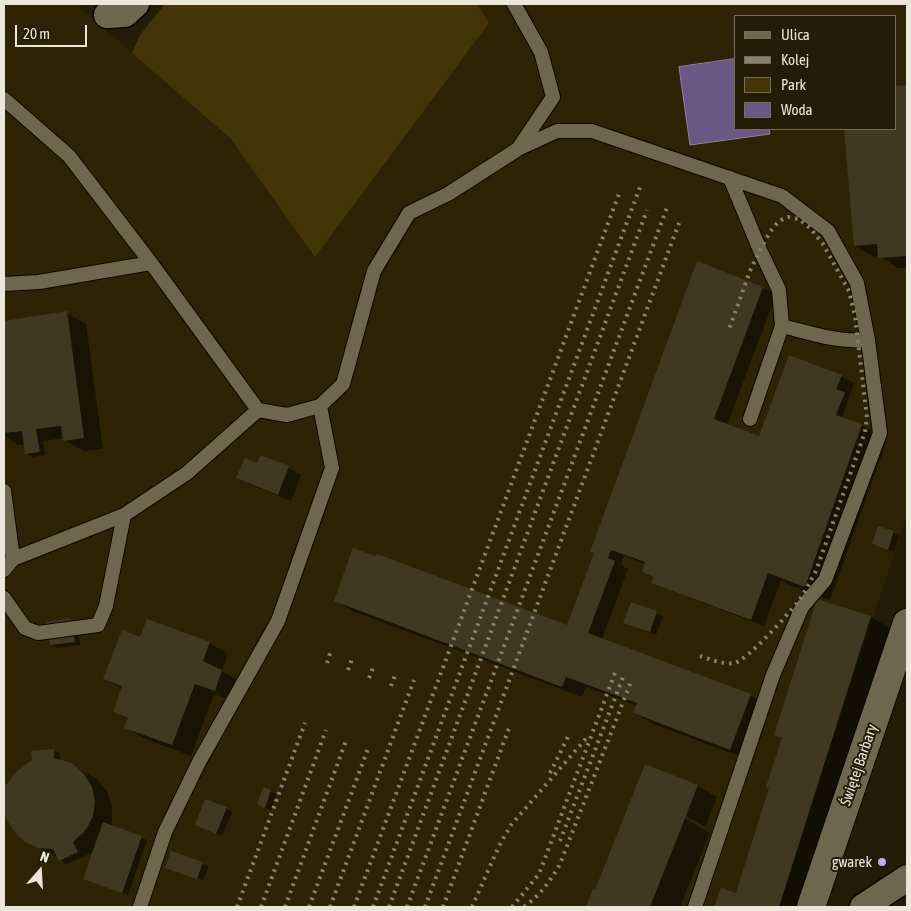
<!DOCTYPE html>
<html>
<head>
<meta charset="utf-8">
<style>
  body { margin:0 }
  #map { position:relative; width:911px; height:911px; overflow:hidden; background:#241c06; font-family:"Asap Condensed",sans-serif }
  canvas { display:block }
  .frame { position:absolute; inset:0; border:5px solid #ece7d9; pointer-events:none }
  .legend { position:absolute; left:734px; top:15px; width:162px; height:115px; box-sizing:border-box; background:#241c06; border:1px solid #746d5a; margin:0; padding:6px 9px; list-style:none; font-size:15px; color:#ece7d9 }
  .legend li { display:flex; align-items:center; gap:10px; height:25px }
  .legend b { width:25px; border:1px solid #746d5a }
  .north { position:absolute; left:15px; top:846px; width:50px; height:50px; -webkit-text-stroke:4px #241c06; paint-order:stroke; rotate:19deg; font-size:14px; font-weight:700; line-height:20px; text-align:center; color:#ece7d9 }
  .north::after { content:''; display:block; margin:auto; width:18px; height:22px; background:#ece7d9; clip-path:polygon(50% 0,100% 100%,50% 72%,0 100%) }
  .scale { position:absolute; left:15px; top:25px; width:72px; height:22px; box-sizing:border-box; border:2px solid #ece7d9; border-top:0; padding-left:6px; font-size:15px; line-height:18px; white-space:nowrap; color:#ece7d9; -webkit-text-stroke:4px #241c06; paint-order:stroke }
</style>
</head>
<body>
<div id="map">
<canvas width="911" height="911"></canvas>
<div class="frame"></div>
<ul class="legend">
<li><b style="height:6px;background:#6f664e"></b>Ulica</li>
<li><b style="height:6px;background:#87816f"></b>Kolej</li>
<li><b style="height:14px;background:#443508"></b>Park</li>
<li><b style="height:14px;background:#6b5783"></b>Woda</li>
</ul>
<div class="north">N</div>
<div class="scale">20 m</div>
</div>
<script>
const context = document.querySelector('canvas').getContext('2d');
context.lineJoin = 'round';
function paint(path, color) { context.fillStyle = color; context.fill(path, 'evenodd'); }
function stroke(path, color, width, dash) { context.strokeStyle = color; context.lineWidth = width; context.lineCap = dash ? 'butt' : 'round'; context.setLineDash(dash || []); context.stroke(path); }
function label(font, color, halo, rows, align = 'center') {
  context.font = font + ' "Asap Condensed",sans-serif'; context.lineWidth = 4; context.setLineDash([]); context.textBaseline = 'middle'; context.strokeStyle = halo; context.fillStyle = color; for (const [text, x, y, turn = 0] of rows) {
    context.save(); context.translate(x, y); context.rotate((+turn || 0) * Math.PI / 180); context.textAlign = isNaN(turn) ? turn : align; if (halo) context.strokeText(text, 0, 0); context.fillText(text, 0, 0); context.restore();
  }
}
const built = new Path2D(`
  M 6,4 L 76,4 L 231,139 L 315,256 L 488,24 L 477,4 L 907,4 L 907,514 L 828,753 L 773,907 L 4,907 L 4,8 ZM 735,16 L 895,16 L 895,129 L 735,129 Z`);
const green = new Path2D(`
  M 165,4 L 477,4 L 489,23 L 315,257 L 231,139 L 132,53 L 140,35 Z`);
const water = new Path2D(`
  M 735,59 L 735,129 L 769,129 L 770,134 L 690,145 L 679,67 Z`);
const shadow = new Path2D(`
  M 907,86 L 907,268 L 898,268 L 879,256 L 874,257 L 855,246 L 845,129 L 895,129 L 895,87 Z
  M 698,263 L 763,288 L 776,295 L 727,425 L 760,437 L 841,376 L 854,383 L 842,418 L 862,425 L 887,440 L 830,600 L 791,586 L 781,580 L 764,626 L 659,586 L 653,583 L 655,577 L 646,564 L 624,556 L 621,565 L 628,569 L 602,639 L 750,695 L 770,707 L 750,760 L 653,724 L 634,713 L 637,706 L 586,687 L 582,697 L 355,612 L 336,601 L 573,629 Z
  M 66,313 L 86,324 L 103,449 L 84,451 L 64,440 L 64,438 L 43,441 L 45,455 L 32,457 L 26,453 L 25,444 L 18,445 L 4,436 L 4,321 Z
  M 261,456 L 289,468 L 301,475 L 291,501 L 251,485 L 238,478 L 257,465 Z
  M 893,532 L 899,536 L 894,552 L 873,544 Z
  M 818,600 L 871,617 L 890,628 L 875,675 L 820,907 L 716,907 L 721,889 L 737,894 L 770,788 L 783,739 L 776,735 Z
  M 631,603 L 663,616 L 656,635 L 631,625 Z
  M 71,619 L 77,623 L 80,645 L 57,648 L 51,644 Z
  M 141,638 L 209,643 L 228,654 L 222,671 L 241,682 L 234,701 L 214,694 L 191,756 L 145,739 L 126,728 L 129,720 L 114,712 L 123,689 L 105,679 Z
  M 54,751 L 60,754 L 60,761 L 65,761 L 98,780 L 107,792 L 112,805 L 112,826 L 147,840 L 128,895 L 84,878 L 94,852 L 66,864 L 59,858 L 26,841 L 4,803 L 4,785 L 7,785 Z
  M 646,765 L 698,786 L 717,797 L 705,827 L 681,813 L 679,815 L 710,833 L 680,907 L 587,907 L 593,891 L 601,894 Z
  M 270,791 L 276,794 L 271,810 L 264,807 Z
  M 226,808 L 232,812 L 222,836 L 202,828 Z
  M 172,852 L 209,866 L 203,881 L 203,880 L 172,869 Z`);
const building = new Path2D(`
  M 907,85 L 907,256 L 878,258 L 877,244 L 854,246 L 844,129 L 895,129 L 895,86 Z
  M 697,261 L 763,287 L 714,419 L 759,436 L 789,355 L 842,375 L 836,389 L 845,392 L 836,415 L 862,424 L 805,587 L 768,573 L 751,620 L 651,583 L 654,577 L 642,572 L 645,562 L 611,550 L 608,558 L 615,561 L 588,633 L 751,694 L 730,750 L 633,713 L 637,703 L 566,677 L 562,687 L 334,601 L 353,548 L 376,556 L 377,554 L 567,625 L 594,553 L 590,552 Z
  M 67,311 L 84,438 L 63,441 L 61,426 L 36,429 L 40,452 L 25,454 L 22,431 L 4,433 L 4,321 Z
  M 260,455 L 289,466 L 278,495 L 236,478 L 245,458 L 257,463 Z
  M 878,526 L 894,531 L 888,550 L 872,544 Z
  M 817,599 L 871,616 L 779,907 L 714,907 L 721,888 L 736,893 L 769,788 L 766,787 L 782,738 L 774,735 Z
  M 631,602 L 657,611 L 650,632 L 623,623 Z
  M 71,618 L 75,642 L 50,645 L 46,622 Z
  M 147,619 L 210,642 L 203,661 L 222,670 L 215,691 L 195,684 L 172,745 L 124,728 L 128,718 L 113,712 L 122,686 L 103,679 L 122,630 L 140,637 Z
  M 54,749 L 54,758 L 72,763 L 84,774 L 92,787 L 95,802 L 93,816 L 88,826 L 84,832 L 73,842 L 78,852 L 59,861 L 53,849 L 38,848 L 25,842 L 17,835 L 6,819 L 4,808 L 4,784 L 7,784 L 16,772 L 32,760 L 31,751 Z
  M 645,764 L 698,785 L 650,907 L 586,907 L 593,889 L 595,890 Z
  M 263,787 L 271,790 L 265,808 L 257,804 Z
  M 205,799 L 227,807 L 216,834 L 195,825 Z
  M 103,822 L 142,836 L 122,893 L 83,879 Z
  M 171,851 L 203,862 L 197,879 L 165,868 Z`);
const lane = new Path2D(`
  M 4,99 L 69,156 L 151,263 L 258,410 L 287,415 L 320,406 L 343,384 L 374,271 L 409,213 L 448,194 L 518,149 L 553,97 L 541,52 L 514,4
  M 518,149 L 557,131 L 592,131 L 782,196 L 828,231 L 857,283 L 868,340 L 880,433 L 825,580 L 802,607 L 773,675 L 695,907
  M 730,178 L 760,250 L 779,290 L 782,326
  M 4,284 L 39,282 L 151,263
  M 750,419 L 782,326 C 810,333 839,343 868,340
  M 4,491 L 13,559
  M 4,570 L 13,559 L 124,515 L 187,473 L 258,410
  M 4,598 L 25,628 L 38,633 L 98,625 L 106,606 L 124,515
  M 140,907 L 165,832 L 199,762 L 278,621 L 332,468 L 320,406`);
const street = new Path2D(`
  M 107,15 L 125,14 L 136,4
  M 863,907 L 907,878`);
const secondary = new Path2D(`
  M 811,907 L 907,623`);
const rail = new Path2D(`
  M 700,656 C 709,659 723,665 734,663 C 747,661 788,614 798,602 C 805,592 810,582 816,571 L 865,432 L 867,418 L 855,316 L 849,291 L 823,244 L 810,228 L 799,219 L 788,217 L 779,221 L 770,232 L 760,250 L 750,271 L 728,332
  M 327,663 L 331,650
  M 348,670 L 352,659
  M 369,678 L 374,665
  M 391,686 L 396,673
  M 550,773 L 569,735
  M 560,841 L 623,677
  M 237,907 L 305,723
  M 261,907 L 326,730
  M 285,907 L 347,738
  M 309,907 L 369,746
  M 330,907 L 414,680
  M 354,907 L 620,191
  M 373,907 L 640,187
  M 389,907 L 647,210
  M 407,907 L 668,205
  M 425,907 L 679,223
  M 443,907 L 509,728
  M 472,907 L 499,846 L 511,825 L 589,735
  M 512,907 L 539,874 L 615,673
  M 524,907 C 540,895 550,882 560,864 L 632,679`);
const markers = [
  [882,862,5,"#c7a6f0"]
];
const streetNames = [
  ["Świętej Barbary",859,765,-71]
];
const poiNames = [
  ["gwarek",872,862]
];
paint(built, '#2e2405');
paint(green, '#443508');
paint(water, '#6b5783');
stroke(water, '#92829d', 1);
paint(shadow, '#0007');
paint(building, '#403821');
stroke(lane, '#0d0600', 16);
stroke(street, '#0d0600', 29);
stroke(secondary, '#0d0600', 30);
stroke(lane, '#6f664e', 14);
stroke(street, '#6f664e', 26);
stroke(secondary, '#6f664e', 28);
stroke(rail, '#87816f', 4, [2.5, 5]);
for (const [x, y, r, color] of markers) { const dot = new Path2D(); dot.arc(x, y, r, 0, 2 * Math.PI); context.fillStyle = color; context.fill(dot); stroke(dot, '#241c06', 2); }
label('15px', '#ece7d9', '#241c06', streetNames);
label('15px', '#ece7d9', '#241c06', poiNames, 'right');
</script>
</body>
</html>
